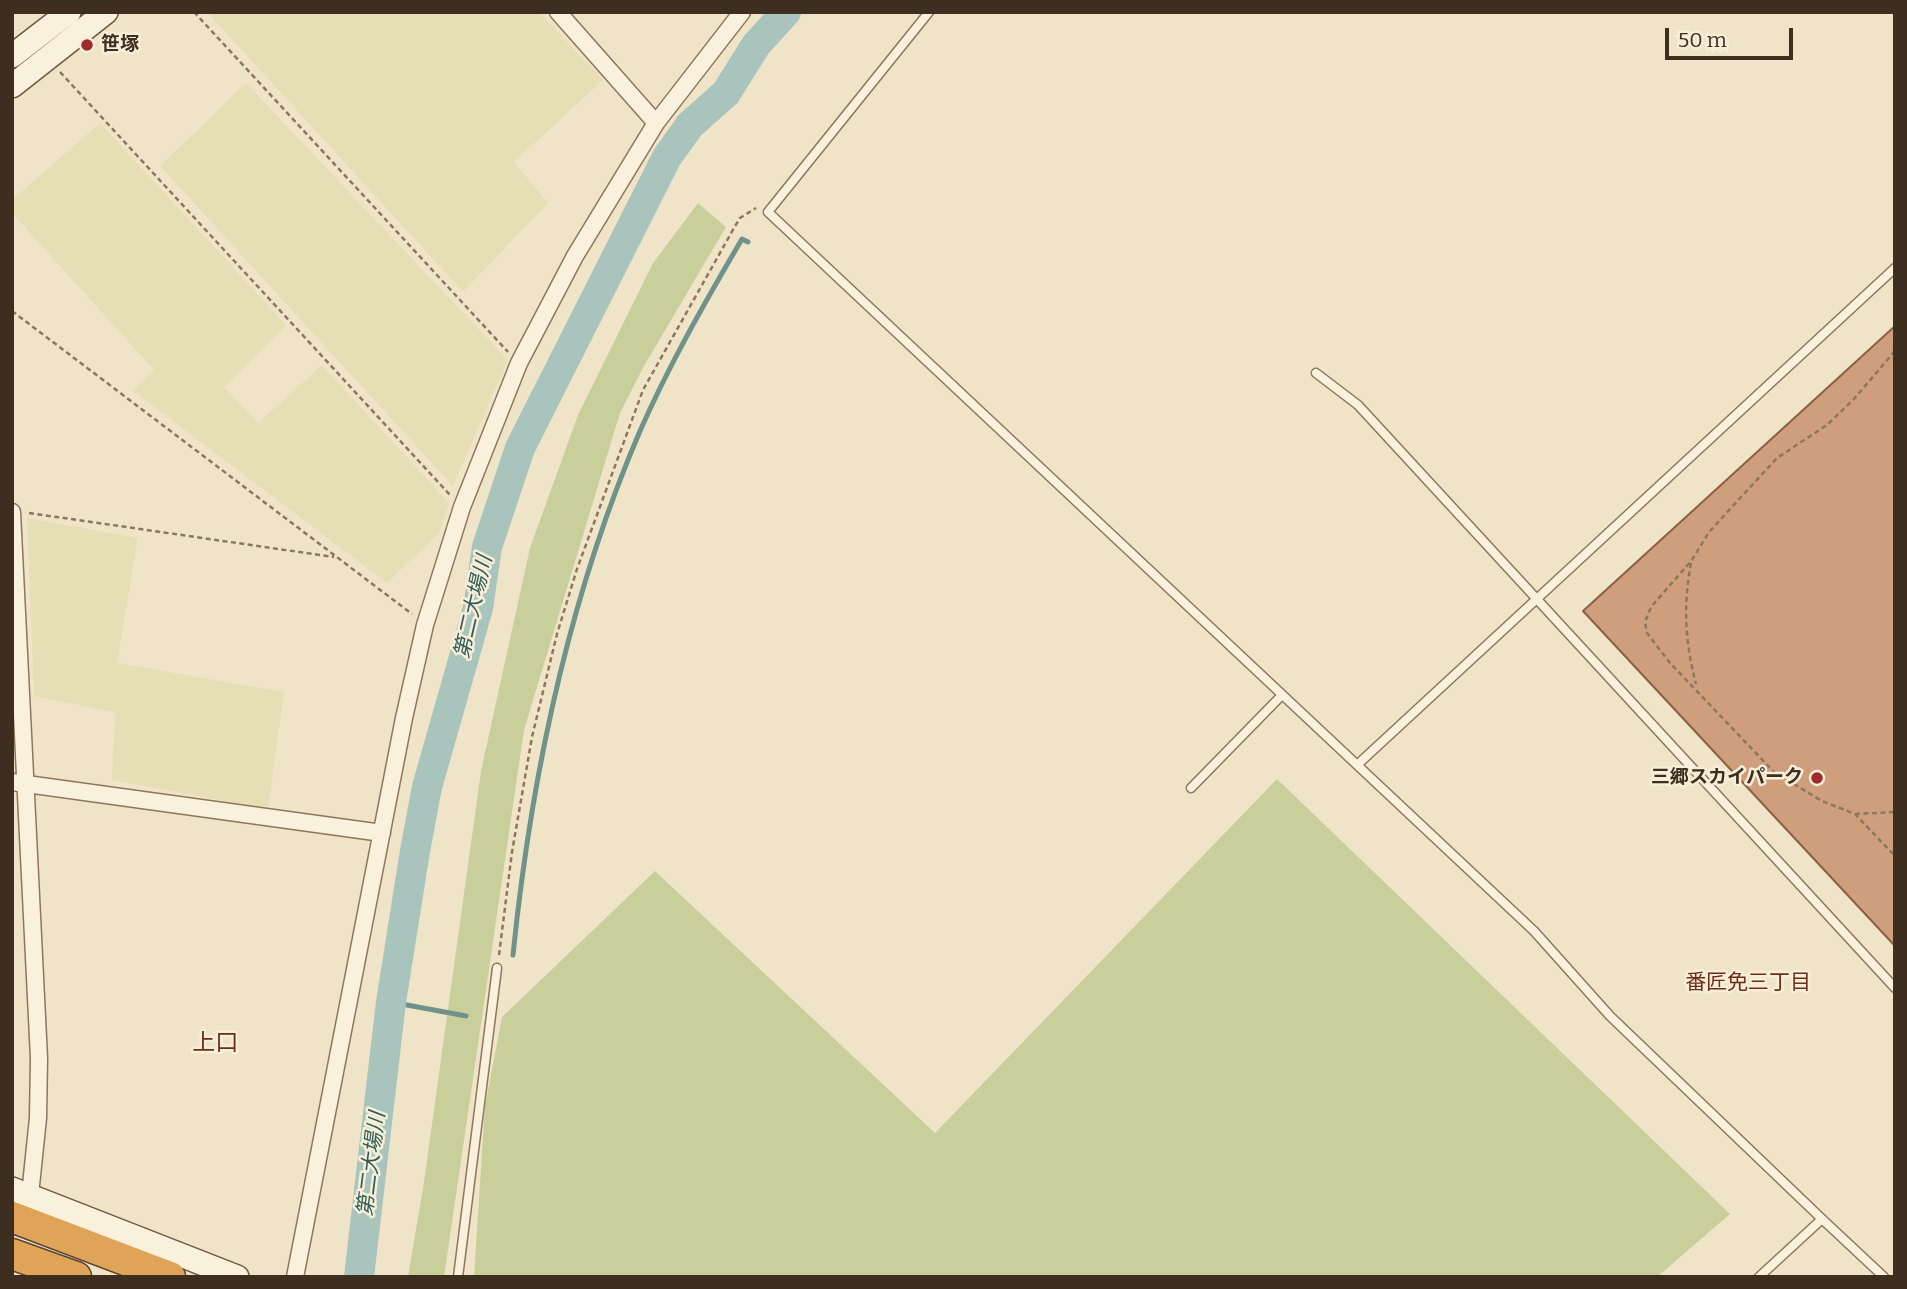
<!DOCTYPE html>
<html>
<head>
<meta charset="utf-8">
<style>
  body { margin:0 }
  #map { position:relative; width:1907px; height:1289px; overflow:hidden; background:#f0e4c8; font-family:Bitter,serif }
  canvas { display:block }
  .frame { position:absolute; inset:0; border:14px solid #3d2e20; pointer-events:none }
  .scale { position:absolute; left:1665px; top:28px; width:128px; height:32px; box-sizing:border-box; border:4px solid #3d2e20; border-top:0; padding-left:9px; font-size:21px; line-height:24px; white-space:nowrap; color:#3d2e20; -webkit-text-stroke:5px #f7eed8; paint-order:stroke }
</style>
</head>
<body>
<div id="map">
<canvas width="1907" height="1289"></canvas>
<div class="frame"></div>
<div class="scale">50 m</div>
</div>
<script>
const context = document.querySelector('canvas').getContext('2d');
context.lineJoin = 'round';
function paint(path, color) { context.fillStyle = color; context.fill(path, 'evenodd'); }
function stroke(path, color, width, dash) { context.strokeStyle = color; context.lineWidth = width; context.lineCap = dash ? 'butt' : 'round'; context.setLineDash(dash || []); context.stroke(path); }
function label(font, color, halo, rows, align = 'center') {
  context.font = font + ' Bitter,"Noto Sans JP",serif'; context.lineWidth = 5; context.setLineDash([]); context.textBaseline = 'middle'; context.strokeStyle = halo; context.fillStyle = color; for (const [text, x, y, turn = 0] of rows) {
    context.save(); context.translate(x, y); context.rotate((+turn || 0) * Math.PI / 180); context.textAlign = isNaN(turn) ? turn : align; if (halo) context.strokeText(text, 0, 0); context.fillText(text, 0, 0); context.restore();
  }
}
const farmland = new Path2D(`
  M 207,12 L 539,12 L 603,80 L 514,162 L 548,203 L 463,292 Z
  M 246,83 L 508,360 L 453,486 L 160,166 Z
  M 100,123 L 286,325 L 224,387 L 258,423 L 322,365 L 449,503 L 440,532 L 387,583 L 133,391 L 154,370 L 12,213 L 12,200 Z
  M 27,518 L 138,538 L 117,663 L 284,692 L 268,809 L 112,780 L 115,712 L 34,696 Z`);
const green = new Path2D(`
  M 698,203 L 726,227 L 644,366 L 620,413 L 524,730 L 444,1277 L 408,1277 L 424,1182 L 481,771 L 530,548 L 578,415 L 653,263 Z
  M 1277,779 L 1730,1214 L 1657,1277 L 474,1277 L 485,1106 L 502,1017 L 655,871 L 935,1133 Z`);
const stream = new Path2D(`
  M 513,955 C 531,777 569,596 640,431 C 669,365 705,302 742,239 L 748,242
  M 391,1002 L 466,1016`);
const river = new Path2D(`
  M 359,1277 L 391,1002 L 415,851 L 427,787 L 478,608 L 487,547 L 520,448 L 667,157 L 690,125 L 726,93 L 756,45 L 786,12`);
const building = new Path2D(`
  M 1895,326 L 1895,946 L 1583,611 Z`);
const path = new Path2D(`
  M 194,12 L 508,352
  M 60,72 L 450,495
  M 12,311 L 412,614
  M 1895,351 L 1853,400 L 1827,425 L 1777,458 L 1709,532 L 1692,560 L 1651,607 L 1645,622 L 1647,633 L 1670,663 L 1774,772 L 1822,801 L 1855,814 L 1895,856
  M 29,513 L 334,557
  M 1691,563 C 1683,606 1685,642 1696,684
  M 1855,814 L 1895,812
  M 499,955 L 512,852 L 532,737 L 557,634 L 577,569 L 643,390 L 734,228 L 740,218 L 756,208`);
const lane = new Path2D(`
  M 929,12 L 768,212 L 1534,931 L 1610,1016 L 1822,1219 L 1759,1277
  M 1316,373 L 1358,405 L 1895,988
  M 1357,765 L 1895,268
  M 1191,788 L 1282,695
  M 1822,1219 L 1884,1277
  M 458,1277 L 497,968`);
const street = new Path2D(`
  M 558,12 L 656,123
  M 12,512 L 39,1058 L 38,1118 L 30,1195
  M 12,782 L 382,833
  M 295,1277 L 404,718 L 425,625 L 462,507 L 519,363 L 575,256 L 656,123 L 742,12`);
const secondary = new Path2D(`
  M 12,56 L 69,12
  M 12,86 L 106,12
  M 12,1189 L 237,1277`);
const highway = new Path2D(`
  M 12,1217 L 170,1277
  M 12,1254 L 76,1277`);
const markers = [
  [87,45,7,"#9e2a2b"],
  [1817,778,7,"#9e2a2b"]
];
const poiNames = [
  ["笹塚",101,45],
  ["三郷スカイパーク",1803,778,"right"]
];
const waterNames = [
  ["第二大場川",474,607,-77],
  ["第二大場川",372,1164,-83]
];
const neighbourhoodNames = [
  ["番匠免三丁目",1748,983]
];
const quarterNames = [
  ["上口",215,1044]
];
paint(farmland, '#e6deb5');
paint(green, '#c9cf9b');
stroke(stream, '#6f938a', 5);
stroke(river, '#a9c4bc', 30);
paint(building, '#cf9f7d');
stroke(building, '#8d5f41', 2);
stroke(lane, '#8d765c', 11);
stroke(street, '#8d765c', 19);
stroke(secondary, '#6f573f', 26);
stroke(highway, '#5b4430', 33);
stroke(path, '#8d765c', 2.5, [5, 3.5]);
stroke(lane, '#faf1dc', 8);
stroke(street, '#faf1dc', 16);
stroke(secondary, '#faf1dc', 23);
stroke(highway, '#e0a458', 30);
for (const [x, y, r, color] of markers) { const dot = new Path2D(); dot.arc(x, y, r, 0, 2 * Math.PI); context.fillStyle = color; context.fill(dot); stroke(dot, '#f7eed8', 2.5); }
label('bold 19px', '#3d2e20', '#f7eed8', poiNames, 'left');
label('italic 21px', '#2f5d5a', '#f7eed8', waterNames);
label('21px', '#6b2e1e', '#f7eed8', neighbourhoodNames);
label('23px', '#6b2e1e', '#f7eed8', quarterNames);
</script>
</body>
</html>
